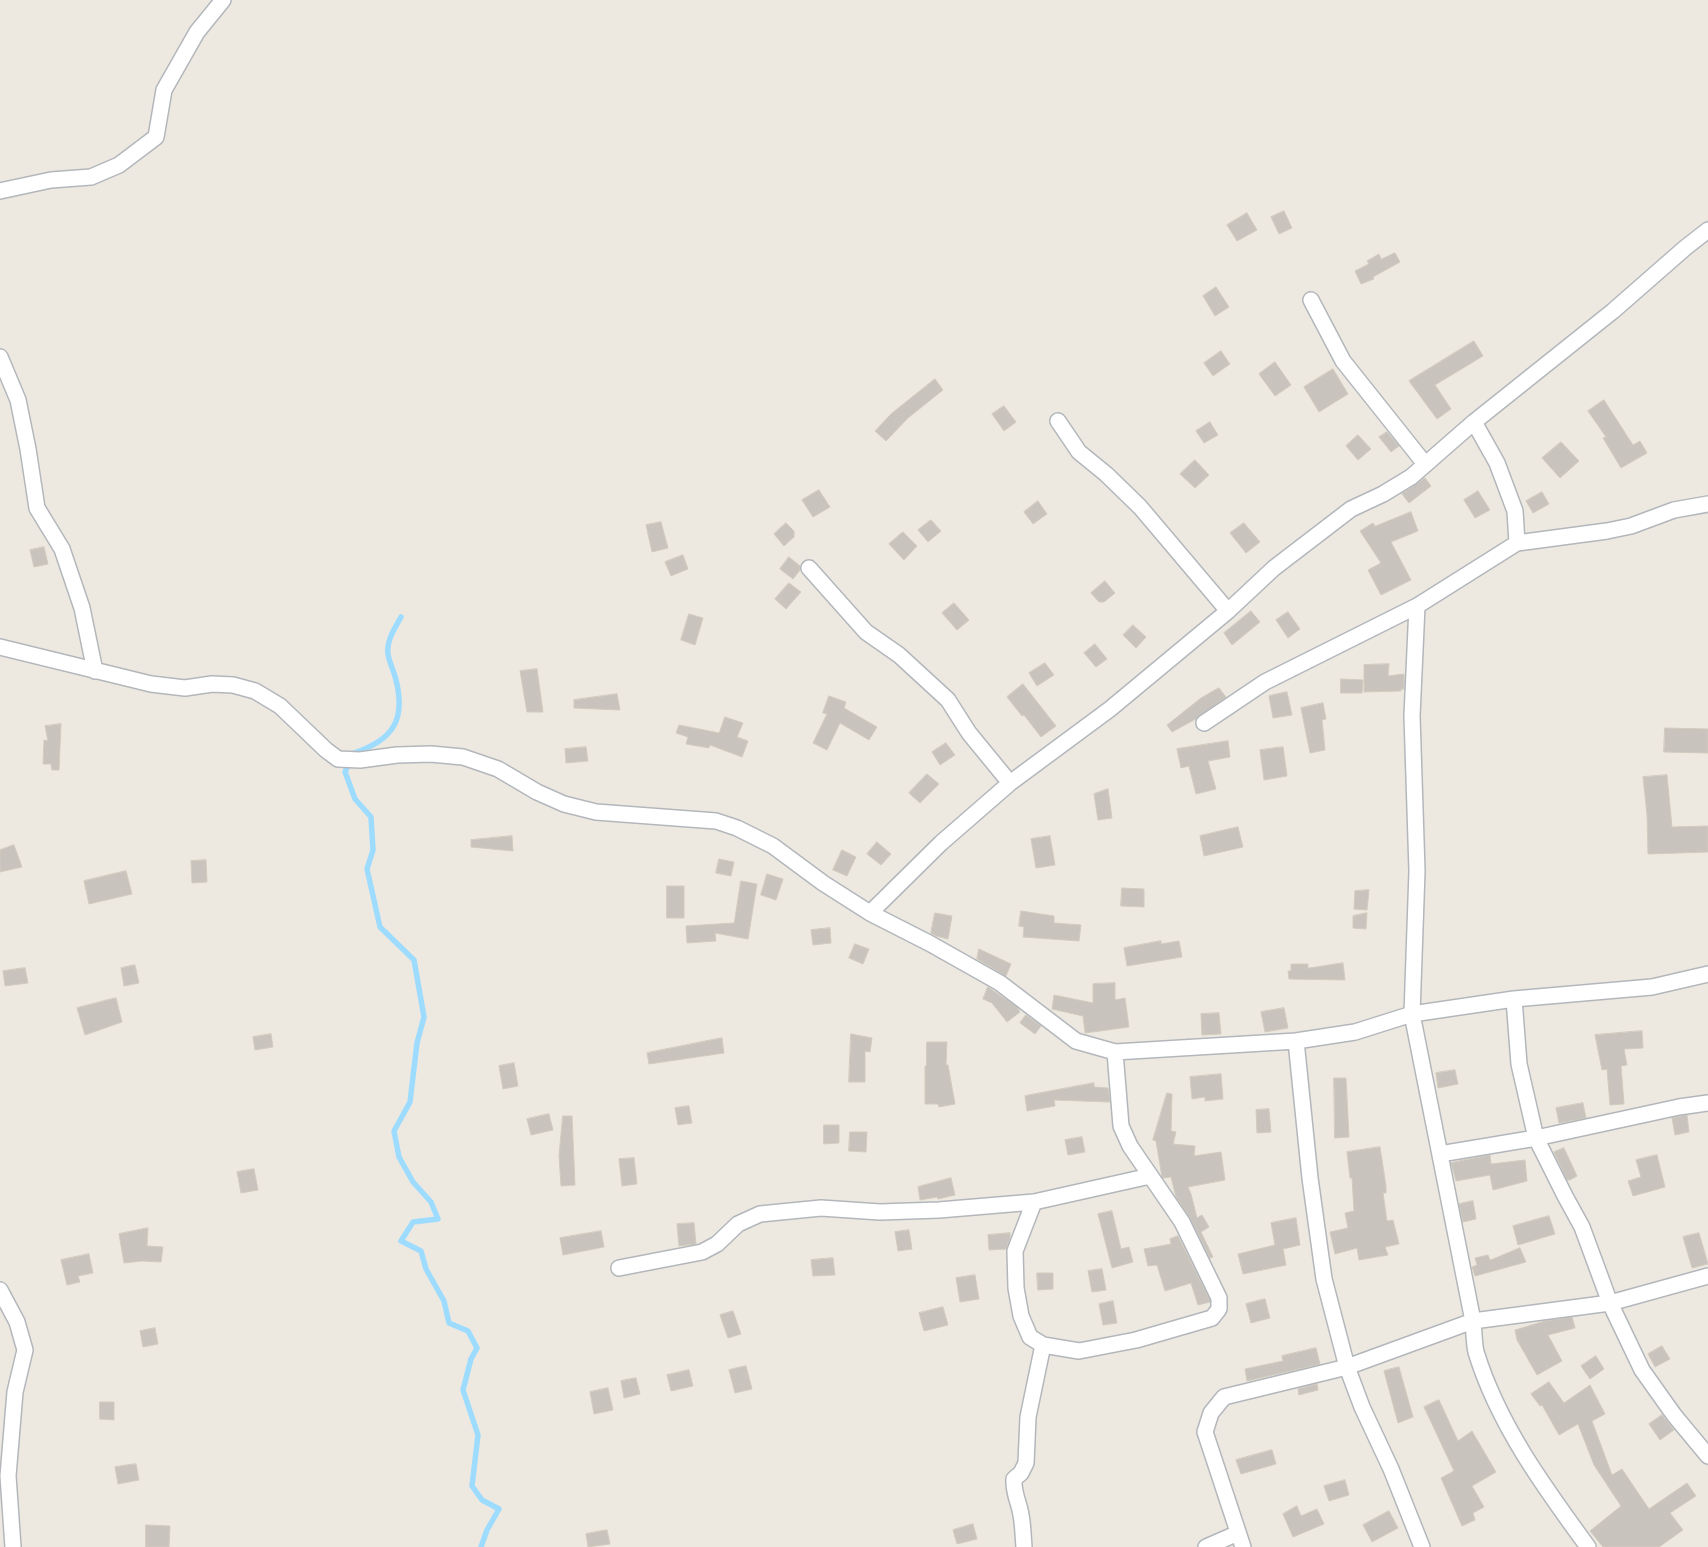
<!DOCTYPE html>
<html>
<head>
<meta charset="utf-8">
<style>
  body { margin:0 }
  canvas { display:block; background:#ede9e0 }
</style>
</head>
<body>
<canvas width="1708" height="1547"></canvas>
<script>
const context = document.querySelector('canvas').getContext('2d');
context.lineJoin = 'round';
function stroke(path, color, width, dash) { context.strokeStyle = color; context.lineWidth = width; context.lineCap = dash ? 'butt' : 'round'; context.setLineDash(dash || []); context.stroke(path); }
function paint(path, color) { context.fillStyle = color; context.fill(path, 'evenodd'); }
const stream = new Path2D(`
  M 401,617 C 395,628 386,641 388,654 C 389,662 394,671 396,680 C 406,720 393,740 354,753 L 345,772 L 355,799 L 371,817 L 373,850 L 367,869 L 380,927 L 414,960 L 424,1017 L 417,1043 L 410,1102 L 394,1131 L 399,1157 L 413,1182 L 431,1202 L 438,1219 L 413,1222 L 401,1241 L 421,1251 L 426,1269 L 444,1301 L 449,1323 L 468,1331 L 477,1348 L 471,1359 L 463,1390 L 478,1435 L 472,1486 L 482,1500 L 499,1509 L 487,1530 L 481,1547`);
const building = new Path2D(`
  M 1284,211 L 1292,228 L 1279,234 L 1271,217 Z
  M 1247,213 L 1257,230 L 1237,241 L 1227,225 Z
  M 1395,253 L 1400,262 L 1373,277 L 1374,279 L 1361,284 L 1355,271 L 1369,264 L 1367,261 L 1379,254 L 1381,259 Z
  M 1216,287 L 1229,307 L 1215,316 L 1203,296 Z
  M 1474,341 L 1483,356 L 1435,385 L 1451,409 L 1437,419 L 1409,381 Z
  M 1221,351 L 1230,364 L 1213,376 L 1204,363 Z
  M 1275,362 L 1291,385 L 1275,396 L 1259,374 Z
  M 1333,369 L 1348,394 L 1319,412 L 1304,387 Z
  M 935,379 L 943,390 L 908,418 L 886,441 L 875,431 L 891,414 Z
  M 1604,400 L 1633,445 L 1640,441 L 1647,453 L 1621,468 L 1603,438 L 1606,437 L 1588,411 Z
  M 1004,406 L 1016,422 L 1004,431 L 992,414 Z
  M 1210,422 L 1218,435 L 1204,443 L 1196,431 Z
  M 1387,432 L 1399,446 L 1391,452 L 1379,437 Z
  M 1358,435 L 1371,449 L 1358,460 L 1346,446 Z
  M 1561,442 L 1579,461 L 1560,478 L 1542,458 Z
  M 1195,460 L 1209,475 L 1195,488 L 1180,474 Z
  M 1425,478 L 1431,486 L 1409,503 L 1402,494 Z
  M 819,490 L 830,507 L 813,517 L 802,500 Z
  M 1478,491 L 1490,510 L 1475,518 L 1464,500 Z
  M 1542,492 L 1549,504 L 1533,513 L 1526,501 Z
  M 1038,501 L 1047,514 L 1033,524 L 1024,512 Z
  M 1411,512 L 1418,531 L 1391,542 L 1411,580 L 1381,595 L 1368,570 L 1381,563 L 1360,531 L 1373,523 L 1375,526 Z
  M 931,520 L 941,531 L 928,542 L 918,530 Z
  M 661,522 L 668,548 L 652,552 L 646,525 Z
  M 786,523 L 794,531 L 794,537 L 784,546 L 774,534 Z
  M 1244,523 L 1260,542 L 1246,553 L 1230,533 Z
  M 903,532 L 917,546 L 904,560 L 889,544 Z
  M 44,547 L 48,564 L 34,567 L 30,550 Z
  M 683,555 L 688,569 L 671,576 L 665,562 Z
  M 789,557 L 800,566 L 800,570 L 793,579 L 780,569 Z
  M 1105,581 L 1115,593 L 1104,602 L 1099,602 L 1091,593 Z
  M 789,583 L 801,592 L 786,609 L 775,599 Z
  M 954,603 L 969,620 L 957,630 L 942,613 Z
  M 1251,611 L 1260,622 L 1232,645 L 1224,633 Z
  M 1288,612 L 1300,629 L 1288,638 L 1276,620 Z
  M 689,614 L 703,618 L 695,645 L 681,640 Z
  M 1133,625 L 1146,637 L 1136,648 L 1123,635 Z
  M 1095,644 L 1107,659 L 1096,667 L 1084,653 Z
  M 1045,663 L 1054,675 L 1037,686 L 1029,673 Z
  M 1389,664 L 1388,676 L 1404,674 L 1404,689 L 1401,689 L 1401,691 L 1364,692 L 1364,665 Z
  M 537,669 L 543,712 L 527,712 L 520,671 Z
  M 1341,679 L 1363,680 L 1362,693 L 1341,693 Z
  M 1023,684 L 1056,726 L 1041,737 L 1024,715 L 1022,716 L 1007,697 Z
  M 1219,688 L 1226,697 L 1196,719 L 1172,732 L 1167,725 L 1201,698 Z
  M 1287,692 L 1292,715 L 1273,718 L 1269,696 Z
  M 617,694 L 620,710 L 574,708 L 574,700 Z
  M 829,696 L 846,702 L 844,708 L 877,727 L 869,740 L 840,723 L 827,750 L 813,743 L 827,714 L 823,713 Z
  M 1323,703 L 1326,719 L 1322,720 L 1325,750 L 1310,753 L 1301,708 Z
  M 725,717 L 743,723 L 737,737 L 748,741 L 742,757 L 710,745 L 709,748 L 686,744 L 688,737 L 676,733 L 679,725 L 719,733 Z
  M 61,724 L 59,770 L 52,770 L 51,764 L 43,764 L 44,740 L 48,741 L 45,726 Z
  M 1665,728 L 1708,729 L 1708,753 L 1664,752 Z
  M 1228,741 L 1230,757 L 1208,761 L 1216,789 L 1196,794 L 1189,766 L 1181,768 L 1177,749 Z
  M 946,743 L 955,755 L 940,765 L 932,752 Z
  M 586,747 L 588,761 L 566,763 L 565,749 Z
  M 1283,747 L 1287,776 L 1264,780 L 1260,750 Z
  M 927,774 L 939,784 L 920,803 L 909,793 Z
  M 1667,775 L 1672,827 L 1708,826 L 1708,852 L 1648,854 L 1647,815 L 1643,777 Z
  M 1108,789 L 1112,818 L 1098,820 L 1094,794 Z
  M 1238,827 L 1243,847 L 1204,856 L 1200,836 Z
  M 512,836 L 513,851 L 471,847 L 471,840 Z
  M 1050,836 L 1055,865 L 1036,868 L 1031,839 Z
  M 877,842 L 891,854 L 881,865 L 867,854 Z
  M 14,845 L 22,867 L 0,872 L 0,850 Z
  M 842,850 L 856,857 L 847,876 L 833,870 Z
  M 719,859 L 734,862 L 731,876 L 716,873 Z
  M 206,860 L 207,882 L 192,883 L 191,861 Z
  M 126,871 L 132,894 L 89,904 L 84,881 Z
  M 767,874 L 783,879 L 776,900 L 761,895 Z
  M 741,881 L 757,884 L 748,939 L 715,933 L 716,941 L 687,943 L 686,926 L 734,923 Z
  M 667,886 L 684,886 L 684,918 L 667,918 Z
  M 1122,888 L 1144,889 L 1144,907 L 1121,906 Z
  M 1369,890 L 1367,910 L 1354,909 L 1355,891 Z
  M 1021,911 L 1054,916 L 1054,923 L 1081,925 L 1079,941 L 1023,937 L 1024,927 L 1019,926 Z
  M 935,913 L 952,916 L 948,939 L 936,936 L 931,933 Z
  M 1367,913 L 1366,929 L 1353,928 L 1353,916 Z
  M 830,928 L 831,943 L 813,945 L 811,930 Z
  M 1161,941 L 1161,944 L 1179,941 L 1182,957 L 1127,966 L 1124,948 Z
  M 855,944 L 869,949 L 863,964 L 849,958 Z
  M 979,949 L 1011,964 L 1006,976 L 977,959 Z
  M 1343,963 L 1345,980 L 1289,979 L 1288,971 L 1291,971 L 1291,964 L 1308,964 L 1308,968 Z
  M 135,965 L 139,983 L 124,986 L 121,968 Z
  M 25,968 L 28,983 L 5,986 L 3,971 Z
  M 1115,983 L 1115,1000 L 1125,998 L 1129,1027 L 1085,1033 L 1083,1016 L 1052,1009 L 1054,995 L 1093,1003 L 1093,984 Z
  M 988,987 L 1017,1007 L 1020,1012 L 1007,1022 L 992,1003 L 983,999 Z
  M 116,998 L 122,1022 L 85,1035 L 77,1008 Z
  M 1284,1008 L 1288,1028 L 1265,1032 L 1261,1012 Z
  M 1219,1013 L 1221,1034 L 1202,1035 L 1201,1014 Z
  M 1026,1015 L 1041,1026 L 1035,1034 L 1020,1023 Z
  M 1642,1031 L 1643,1048 L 1624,1049 L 1627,1065 L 1621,1066 L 1624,1104 L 1610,1105 L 1607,1069 L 1602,1070 L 1595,1035 Z
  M 271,1034 L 273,1047 L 255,1050 L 253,1037 Z
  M 851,1034 L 872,1038 L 870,1052 L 865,1051 L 865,1082 L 849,1082 Z
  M 722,1038 L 724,1053 L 649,1064 L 647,1053 Z
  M 927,1042 L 947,1042 L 946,1065 L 948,1065 L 955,1104 L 939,1107 L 938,1104 L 925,1104 L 925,1066 L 926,1066 Z
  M 514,1063 L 518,1086 L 503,1089 L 499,1066 Z
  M 1455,1070 L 1458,1084 L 1438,1088 L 1436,1073 Z
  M 1221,1074 L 1223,1099 L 1205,1101 L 1205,1097 L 1192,1099 L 1190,1077 Z
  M 1334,1078 L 1346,1078 L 1349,1137 L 1335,1138 Z
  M 1094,1083 L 1094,1087 L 1108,1088 L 1110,1102 L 1054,1100 L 1055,1106 L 1027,1111 L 1025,1096 Z
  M 1167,1093 L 1172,1094 L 1171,1131 L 1176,1132 L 1173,1144 L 1195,1146 L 1194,1156 L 1221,1152 L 1225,1180 L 1188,1187 L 1191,1194 L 1197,1218 L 1202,1215 L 1209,1227 L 1201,1232 L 1213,1257 L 1210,1258 L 1190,1218 L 1176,1197 L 1171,1177 L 1163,1178 L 1162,1177 L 1156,1141 L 1153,1140 Z
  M 1583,1103 L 1586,1118 L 1559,1123 L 1556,1108 Z
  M 689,1106 L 692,1123 L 678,1125 L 675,1108 Z
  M 1269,1109 L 1271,1132 L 1257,1133 L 1256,1110 Z
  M 549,1114 L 553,1130 L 531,1135 L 527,1119 Z
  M 1687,1115 L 1689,1132 L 1675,1135 L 1672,1118 Z
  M 563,1116 L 572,1116 L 575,1185 L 561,1186 L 559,1156 Z
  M 824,1125 L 839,1125 L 839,1143 L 824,1144 Z
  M 850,1132 L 867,1132 L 866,1152 L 849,1151 Z
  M 1082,1137 L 1085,1152 L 1068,1155 L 1065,1140 Z
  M 1380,1147 L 1386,1186 L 1386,1193 L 1383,1193 L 1387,1221 L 1393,1220 L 1399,1244 L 1385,1247 L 1388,1255 L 1359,1260 L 1357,1248 L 1335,1254 L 1330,1232 L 1348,1228 L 1345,1213 L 1354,1211 L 1352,1178 L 1350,1178 L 1347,1152 Z
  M 1564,1148 L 1577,1176 L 1570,1180 L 1567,1180 L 1554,1152 Z
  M 1490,1155 L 1491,1164 L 1525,1160 L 1527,1181 L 1493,1190 L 1490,1175 L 1456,1181 L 1451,1163 Z
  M 1657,1155 L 1665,1187 L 1633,1196 L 1628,1181 L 1641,1177 L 1636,1160 Z
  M 634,1158 L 637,1184 L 622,1186 L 619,1159 Z
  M 254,1169 L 258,1190 L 241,1193 L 237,1172 Z
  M 951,1178 L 955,1195 L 938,1199 L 937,1197 L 920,1200 L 918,1187 Z
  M 1473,1201 L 1476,1219 L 1463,1222 L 1459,1204 Z
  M 1112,1211 L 1121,1249 L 1129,1247 L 1133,1262 L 1112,1268 L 1098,1214 Z
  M 1549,1216 L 1555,1234 L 1518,1245 L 1513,1226 Z
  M 1296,1218 L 1300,1245 L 1283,1249 L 1286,1265 L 1243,1274 L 1238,1254 L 1275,1245 L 1271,1223 Z
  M 694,1223 L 696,1244 L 679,1246 L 677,1224 Z
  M 148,1228 L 147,1246 L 163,1247 L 161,1262 L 142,1261 L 124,1263 L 119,1234 Z
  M 909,1230 L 912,1249 L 898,1251 L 895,1232 Z
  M 601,1231 L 604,1247 L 563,1255 L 560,1238 Z
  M 1010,1233 L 1010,1238 L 1006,1249 L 989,1250 L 988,1235 Z
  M 1699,1233 L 1708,1264 L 1692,1268 L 1683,1237 Z
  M 1178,1236 L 1210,1300 L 1210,1302 L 1198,1305 L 1191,1283 L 1165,1291 L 1157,1265 L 1148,1266 L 1144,1249 L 1171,1244 L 1170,1239 Z
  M 1520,1248 L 1526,1262 L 1475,1276 L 1472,1267 L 1477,1265 L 1475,1258 L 1488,1255 L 1490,1260 Z
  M 89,1254 L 93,1273 L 78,1276 L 80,1282 L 67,1285 L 61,1260 Z
  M 833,1258 L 835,1275 L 813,1276 L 811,1260 Z
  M 1102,1269 L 1106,1290 L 1092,1292 L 1088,1271 Z
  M 1037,1273 L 1053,1273 L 1053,1289 L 1038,1290 Z
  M 975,1275 L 979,1299 L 960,1302 L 956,1278 Z
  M 1265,1299 L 1270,1318 L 1251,1323 L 1246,1304 Z
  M 1113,1301 L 1117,1323 L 1103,1325 L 1099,1304 Z
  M 943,1307 L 948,1325 L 924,1331 L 919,1313 Z
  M 733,1311 L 741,1334 L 728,1338 L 720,1315 Z
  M 1572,1317 L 1575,1328 L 1548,1335 L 1562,1361 L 1537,1375 L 1517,1340 L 1515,1330 L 1545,1321 Z
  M 155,1328 L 158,1344 L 143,1347 L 140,1331 Z
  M 1662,1346 L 1670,1359 L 1655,1367 L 1648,1354 Z
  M 1316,1348 L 1320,1364 L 1247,1381 L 1245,1369 L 1283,1361 L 1282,1356 Z
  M 1596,1356 L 1604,1369 L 1590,1379 L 1581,1366 Z
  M 746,1366 L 752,1389 L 735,1393 L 729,1370 Z
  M 1399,1367 L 1413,1417 L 1398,1423 L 1384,1371 Z
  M 689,1370 L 693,1386 L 671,1391 L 667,1375 Z
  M 636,1378 L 640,1394 L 624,1398 L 621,1381 Z
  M 1549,1382 L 1564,1403 L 1590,1385 L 1605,1414 L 1592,1421 L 1612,1475 L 1622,1469 L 1649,1509 L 1687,1483 L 1696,1496 L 1670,1513 L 1683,1530 L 1659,1547 L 1603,1547 L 1590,1531 L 1621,1506 L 1594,1465 L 1578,1424 L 1559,1435 L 1542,1405 L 1540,1406 L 1531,1394 Z
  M 1317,1384 L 1318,1390 L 1299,1395 L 1298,1389 Z
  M 608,1388 L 613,1410 L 594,1414 L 590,1392 Z
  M 1439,1400 L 1458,1441 L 1472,1431 L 1496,1472 L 1472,1486 L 1484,1507 L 1473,1513 L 1475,1520 L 1462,1526 L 1441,1478 L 1454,1471 L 1424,1407 Z
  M 100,1402 L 114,1402 L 114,1420 L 100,1419 Z
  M 1662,1415 L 1674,1430 L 1660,1440 L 1649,1424 Z
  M 1272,1450 L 1276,1464 L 1241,1474 L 1236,1460 Z
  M 136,1464 L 139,1480 L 118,1484 L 115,1467 Z
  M 1345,1480 L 1349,1495 L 1329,1501 L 1324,1486 Z
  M 1297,1506 L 1301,1516 L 1317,1509 L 1324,1524 L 1293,1537 L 1283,1514 Z
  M 1389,1511 L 1398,1528 L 1372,1542 L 1363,1525 Z
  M 973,1524 L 977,1539 L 957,1544 L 953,1530 Z
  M 146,1525 L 170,1526 L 169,1547 L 146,1547 Z
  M 607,1530 L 610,1544 L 588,1547 L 586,1534 Z`);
const minor = new Path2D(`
  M 0,191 L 51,180 L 91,177 L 119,165 L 156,137 L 164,90 L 197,32 L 223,0
  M 1311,300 L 1343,361 L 1425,464
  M 0,357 L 18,400 L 28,449 L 37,508 L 62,549 L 82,608 L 95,671
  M 1058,421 L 1079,452 L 1106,474 L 1140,507 L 1228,611
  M 1474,422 L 1497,463 L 1515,511 L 1517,543
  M 809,568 L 866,632 L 899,655 L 948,700 L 969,733 L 1010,783
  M 1417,606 L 1412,716 L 1417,871 L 1412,1014 L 1473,1321 C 1474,1331 1474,1343 1476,1352 C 1498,1424 1544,1487 1588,1547
  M 0,647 L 151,684 L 185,688 L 212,684 L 233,685 L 255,691 L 280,706 L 326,750 L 338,759 L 360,760 L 397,755 L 431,754 L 463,757 L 498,769 L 537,792 L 564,804 L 596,812 L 716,821 L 737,828 L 773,846 L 823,883 L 870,913 L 929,943 L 1000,983 L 1076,1041 L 1115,1052 L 1296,1041 L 1355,1032 L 1412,1014 L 1514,999 L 1652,987 L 1708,974
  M 1204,723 L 1265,682 L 1417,606 L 1517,543 L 1607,531 L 1631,526 L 1674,510 L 1708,504
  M 870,913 L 941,843 L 1010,783 L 1110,709 L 1228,611 L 1274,568 L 1351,509 L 1383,494 L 1411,477 L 1474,422 L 1613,311 L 1685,248 L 1708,230
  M 1514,999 L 1519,1064 L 1536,1138 L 1565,1196 L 1582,1227 L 1610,1303 L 1642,1370 L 1674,1415 L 1708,1456
  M 1296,1041 L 1310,1178 L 1324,1279 L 1347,1367 L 1362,1407 L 1391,1469 L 1422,1547
  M 1440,1154 L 1536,1138 L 1679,1107 L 1708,1103
  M 1034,1202 L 1015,1251 L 1016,1288 L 1021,1316 L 1030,1337 L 1043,1345 L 1079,1351 L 1136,1340 L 1212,1318 L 1219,1309 L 1219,1298 L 1182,1222 L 1130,1146 L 1121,1126 L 1115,1052
  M 619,1268 L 702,1252 L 717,1244 L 738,1224 L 760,1214 L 821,1208 L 880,1212 L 939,1210 L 1034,1202 L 1150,1176
  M 0,1290 L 17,1322 L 25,1350 L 15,1392 L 8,1476 L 13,1547
  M 1024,1547 C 1023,1536 1023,1525 1021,1515 C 1019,1502 1013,1493 1014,1479 L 1021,1473 L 1026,1463 L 1028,1417 L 1043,1345
  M 1206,1547 L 1238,1533
  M 1243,1547 L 1205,1432 L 1211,1413 L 1224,1397 L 1347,1367 L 1473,1321 L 1610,1303 L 1708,1276`);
stroke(stream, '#9edcff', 5.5);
paint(building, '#c8c4bd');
stroke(building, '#d2cbbe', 1);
stroke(minor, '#b3b7bc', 18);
stroke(minor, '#fff', 15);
</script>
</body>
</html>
